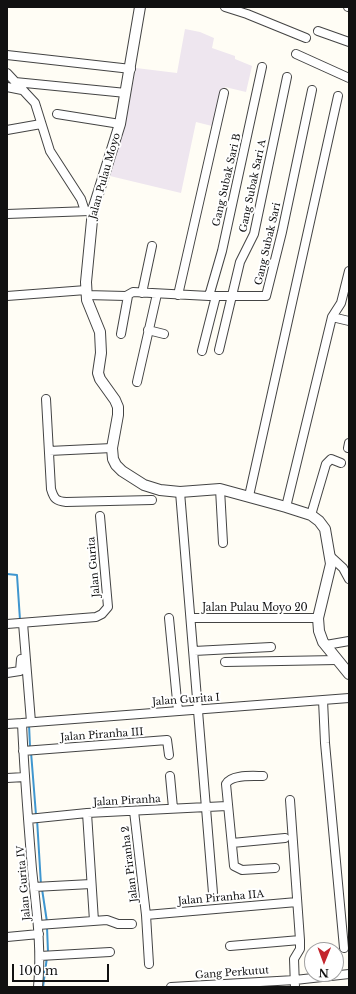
<!DOCTYPE html>
<html>
<head>
<meta charset="utf-8">
<style>
  body { margin:0 }
  #map { position:relative; width:356px; height:994px; overflow:hidden; background:#fffdf5; font-family:"Libre Baskerville",serif }
  canvas { display:block }
  .frame { position:absolute; inset:0; border:8px solid #111; pointer-events:none }
  .north { position:absolute; left:304px; top:942px; width:40px; height:40px; box-sizing:border-box; background:#fff; border:1px solid #a0a0a0; border-radius:50%; rotate:181deg; font-size:11px; font-weight:700; line-height:16px; text-align:center; color:#111 }
  .north::after { content:''; display:block; margin:auto; width:14px; height:18px; background:#c4262e; clip-path:polygon(50% 0,100% 100%,50% 72%,0 100%) }
  .scale { position:absolute; left:12px; top:964px; width:97px; height:18px; box-sizing:border-box; border:2px solid #111; border-top:0; padding-left:5px; font-size:12px; line-height:14px; white-space:nowrap; color:#111; -webkit-text-stroke:3px #fff; paint-order:stroke }
</style>
</head>
<body>
<div id="map">
<canvas width="356" height="994"></canvas>
<div class="frame"></div>
<div class="north">N</div>
<div class="scale">100 m</div>
</div>
<script>
const context = document.querySelector('canvas').getContext('2d');
context.lineJoin = 'round';
function paint(path, color) { context.fillStyle = color; context.fill(path, 'evenodd'); }
function stroke(path, color, width, dash) { context.strokeStyle = color; context.lineWidth = width; context.lineCap = dash ? 'butt' : 'round'; context.setLineDash(dash || []); context.stroke(path); }
function label(font, color, halo, rows, align = 'center') {
  context.font = font + ' "Libre Baskerville",serif'; context.lineWidth = 4; context.setLineDash([]); context.textBaseline = 'middle'; context.strokeStyle = halo; context.fillStyle = color; for (const [text, x, y, turn = 0] of rows) {
    context.save(); context.translate(x, y); context.rotate((+turn || 0) * Math.PI / 180); context.textAlign = isNaN(turn) ? turn : align; if (halo) context.strokeText(text, 0, 0); context.fillText(text, 0, 0); context.restore();
  }
}
const industrial = new Path2D(`
  M 185,29 L 200,32 L 214,38 L 212,48 L 235,56 L 235,59 L 252,66 L 246,92 L 225,87 L 216,127 L 196,122 L 181,193 L 110,176 L 126,120 L 136,68 L 177,73 Z`);
const stream = new Path2D(`
  M 7,574 L 17,575 L 20,620
  M 29,724 L 30,747
  M 31,752 L 36,815
  M 37,819 L 41,885
  M 42,889 L 47,922
  M 47,927 L 48,952
  M 43,987 L 47,957`);
const minor = new Path2D(`
  M 225,7 L 247,14 L 306,38
  M 348,7 L 349,7
  M 318,31 L 349,42
  M 296,54 L 349,78
  M 7,55 L 131,69
  M 7,73 L 35,103 L 50,151 L 81,199 L 85,211
  M 15,82 L 126,93
  M 7,87 L 22,90
  M 57,114 L 120,124
  M 7,130 L 41,124
  M 7,214 L 90,211
  M 142,293 L 152,246
  M 86,295 L 126,296 L 133,292 L 209,296 L 266,296 L 282,232 L 312,90
  M 178,295 L 224,93
  M 7,296 L 86,290
  M 209,296 L 222,251 L 262,67
  M 332,317 L 349,321
  M 148,330 L 164,334
  M 121,334 L 128,296
  M 219,350 L 240,262 L 254,234 L 287,77
  M 202,351 L 216,296
  M 137,382 L 157,294
  M 46,399 L 51,489 C 54,499 56,501 66,502 L 152,500
  M 348,448 L 349,443
  M 49,451 L 112,448
  M 220,489 L 223,543
  M 180,492 L 213,893
  M 249,496 L 338,96
  M 286,507 L 332,317 L 341,303 L 349,271
  M 311,515 L 326,464 L 331,459 L 341,463
  M 330,556 L 343,568 L 349,579
  M 169,618 L 178,711
  M 192,618 L 318,618
  M 23,623 L 31,722
  M 7,624 L 96,617 L 102,614 L 108,607 L 100,516
  M 326,645 L 349,641
  M 194,651 L 271,647
  M 225,662 L 337,660
  M 7,673 L 20,671 L 21,659
  M 323,700 L 325,743 L 344,948
  M 7,724 L 22,723
  M 23,751 L 167,740 L 169,755
  M 170,776 L 173,808
  M 263,776 C 253,776 231,774 226,784 L 234,866 L 242,870 L 275,868
  M 7,778 L 25,777
  M 290,800 L 300,940 L 300,949 L 294,959 L 295,987
  M 134,811 L 146,915 L 149,964
  M 87,813 L 94,921
  M 28,819 L 87,813 L 227,806
  M 232,843 L 285,838
  M 34,887 L 91,884
  M 146,915 L 297,902
  M 38,925 L 107,920 L 118,924 L 132,924
  M 7,937 L 39,934
  M 230,946 L 300,940
  M 40,956 L 110,952
  M 38,987 C 42,947 36,908 32,869 C 28,820 24,771 22,723 L 349,698
  M 171,987 L 295,980 L 349,974`);
const tertiary = new Path2D(`
  M 140,7 L 120,124 L 93,210 L 86,282 L 87,300 L 100,332 L 101,353 L 98,373 L 100,379 L 115,400 L 118,407 L 118,415 L 112,448 L 113,459 L 116,465 L 122,471 L 144,485 L 160,490 L 180,492 L 220,489 L 286,507 L 311,515 L 319,521 L 325,529 L 331,564 L 318,618 L 319,631 L 323,642 L 349,674`);
const streetNames = [
  ["Jalan Pulau Moyo",105,176,-74],
  ["Gang Subak Sari B",227,180,-77],
  ["Gang Subak Sari A",253,186,-78],
  ["Gang Subak Sari",268,244,-77],
  ["Jalan Gurita",94,567,-95],
  ["Jalan Pulau Moyo 20",255,608],
  ["Jalan Gurita I",186,700,-4],
  ["Jalan Piranha III",102,735,-4],
  ["Jalan Piranha",127,801,-3],
  ["Jalan Piranha 2",130,864,-97],
  ["Jalan Gurita IV",24,883,-95],
  ["Jalan Piranha IIA",221,898,-5],
  ["Gang Perkutut",232,973,-4]
];
paint(industrial, '#eee6ef');
stroke(stream, '#3f96cf', 2);
stroke(minor, '#444', 10);
stroke(tertiary, '#444', 12);
stroke(minor, '#fff', 8);
stroke(tertiary, '#fff', 10);
label('10px', '#111', '#fff', streetNames);
</script>
</body>
</html>
